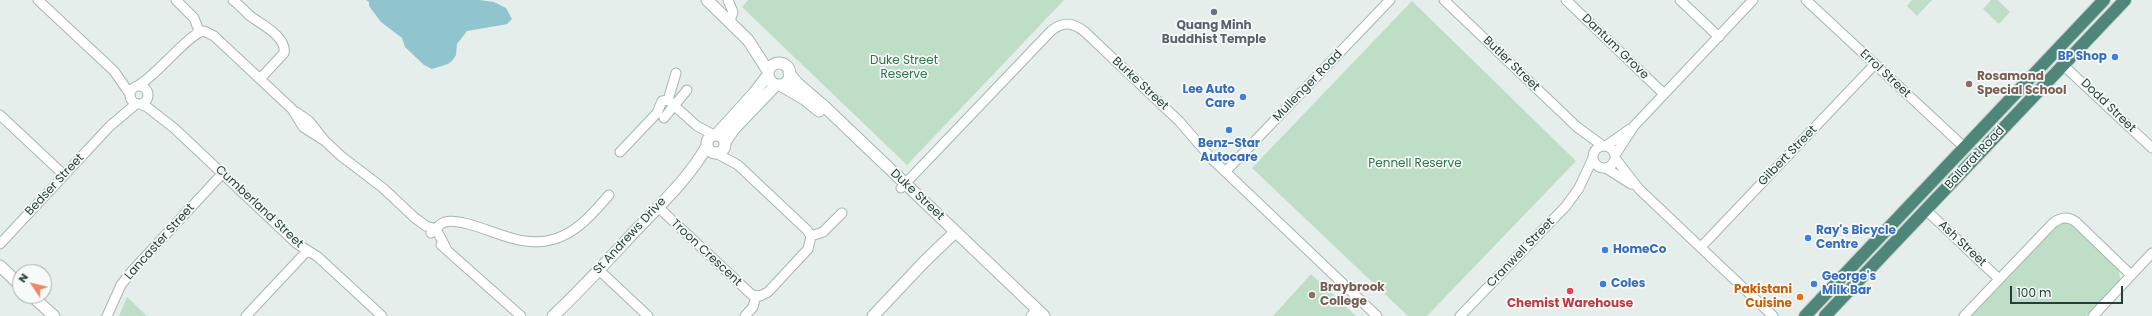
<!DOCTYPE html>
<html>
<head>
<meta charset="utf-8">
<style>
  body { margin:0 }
  #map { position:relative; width:2152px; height:316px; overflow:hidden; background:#e5eeea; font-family:Poppins,sans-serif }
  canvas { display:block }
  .north { position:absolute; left:12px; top:264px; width:40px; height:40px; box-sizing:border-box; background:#f6faf8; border:1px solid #a2afab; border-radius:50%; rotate:305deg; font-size:11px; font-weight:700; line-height:16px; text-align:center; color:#253f38 }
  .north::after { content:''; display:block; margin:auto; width:14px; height:18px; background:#ec8864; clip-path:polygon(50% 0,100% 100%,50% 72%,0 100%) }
  .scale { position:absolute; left:2010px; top:286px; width:113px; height:18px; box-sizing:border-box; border:2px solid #253f38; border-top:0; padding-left:5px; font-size:12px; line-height:14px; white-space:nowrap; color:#253f38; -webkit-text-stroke:3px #f6faf8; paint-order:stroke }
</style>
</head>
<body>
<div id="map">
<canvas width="2152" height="316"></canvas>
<div class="north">N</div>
<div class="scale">100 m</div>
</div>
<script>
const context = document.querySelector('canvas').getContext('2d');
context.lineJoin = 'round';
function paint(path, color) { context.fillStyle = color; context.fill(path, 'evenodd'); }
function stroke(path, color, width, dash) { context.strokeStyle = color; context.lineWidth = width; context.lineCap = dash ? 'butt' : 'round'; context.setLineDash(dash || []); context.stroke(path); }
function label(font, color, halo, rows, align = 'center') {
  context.font = font + ' Poppins,sans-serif'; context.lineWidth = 3.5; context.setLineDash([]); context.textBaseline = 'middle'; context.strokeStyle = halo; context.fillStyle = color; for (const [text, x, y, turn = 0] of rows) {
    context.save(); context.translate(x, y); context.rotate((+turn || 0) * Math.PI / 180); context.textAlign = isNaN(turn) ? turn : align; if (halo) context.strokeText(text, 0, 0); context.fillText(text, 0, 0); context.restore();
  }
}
const green = new Path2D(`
  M 748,0 L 1064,0 L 907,165 L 742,7 Z
  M 1912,0 L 1932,0 L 1917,16 L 1907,6 Z
  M 1991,0 L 1998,0 L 2010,12 L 1999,24 L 1983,9 Z
  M 1412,1 L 1576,161 L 1427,316 L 1408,316 L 1252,168 Z
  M 2063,222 L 2072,225 L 2119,269 L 2120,280 L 2086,316 L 1970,316 L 2057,224 Z
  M 1311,274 L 1356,316 L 1273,316 Z
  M 127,297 L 147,316 L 119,316 Z`);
const water = new Path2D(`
  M 366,0 L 479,0 L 494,2 L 506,8 L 512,19 L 507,24 L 502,25 L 467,31 L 457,44 L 456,55 L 452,61 L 448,64 L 432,69 L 424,65 L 405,47 L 402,38 L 381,22 L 369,6 L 369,2 Z`);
const minor = new Path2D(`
  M 38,0 L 114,71 L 130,94
  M 176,0 L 194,18 L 199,31
  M 233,0 C 239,5 244,10 249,15 C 260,24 287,36 284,53 L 260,79
  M 728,0 L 733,12 L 730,21
  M 1444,0 L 1577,127 L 1603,146
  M 1566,0 L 1664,94
  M 1680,0 L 1719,37
  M 1806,0 L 1964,147
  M 2063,65 L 2152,148
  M 139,85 C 158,74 189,33 204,31 L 214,36 L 292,109 L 303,127 L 325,141
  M130 95a9 9 0 1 1 18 0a9 9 0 1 1-18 0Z
  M 668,100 L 676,73
  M 140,104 L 147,107 L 174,128 L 296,243 L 318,257 L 382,316
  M 296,112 L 309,121 L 325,141 L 341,156 L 383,188 L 415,218 L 426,226 L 436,229 L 446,248
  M 0,115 L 64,175
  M 664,118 L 687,90
  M 1606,146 L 1630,129
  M1593 157a11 11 0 1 1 22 0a11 11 0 1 1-22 0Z
  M 620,152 L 657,113 L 662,101 L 668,100 L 697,126 L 714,135
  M 1615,155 L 1634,126 L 1753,0
  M 1615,158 L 1639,189 L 1773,316
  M 1606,168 L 1631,184
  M 1226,171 L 1390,0
  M 901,188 L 1051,31 C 1063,21 1073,22 1085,32 L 1179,121 L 1212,159 L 1377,316
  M 658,207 L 752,295 L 760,296 L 768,292 L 808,249 L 811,236 L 807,230 L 738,165 L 716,153
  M 1926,210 L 1999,279
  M 431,233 C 435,230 440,223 445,222 C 451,220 458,222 464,223 C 495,230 522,249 555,239 C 579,231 594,212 609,195
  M 811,236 L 823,232 L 842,213
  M 0,244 L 110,126 L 136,104
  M 441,245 L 521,316
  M 1701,247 L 1874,65
  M 599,270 L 648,316
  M 107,316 L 121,285 L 132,271 L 222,174
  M 246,316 L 307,251
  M 745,316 L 753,307 L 756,296
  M 1031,316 L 1037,309
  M 1460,316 L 1566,206 L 1579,188 L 1593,158
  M 1964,316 L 2053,223 C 2061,217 2068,216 2076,222 L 2131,275
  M 2093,316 L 2152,253`);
const tertiary = new Path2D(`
  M 707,0 L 748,40 L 768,71
  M768 74a11 11 0 1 1 22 0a11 11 0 1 1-22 0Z
  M 789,73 L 797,83 L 826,108 L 1044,316
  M 780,85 L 804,99 L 819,111
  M 717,134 L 755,92 L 768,75
  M707 144a9 9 0 1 1 18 0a9 9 0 1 1-18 0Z
  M 725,142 L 734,129 L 776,85
  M 0,266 L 20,285
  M 32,296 L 54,316
  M 553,316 C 582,289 609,259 636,230 C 661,204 689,178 707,146
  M 873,316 L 925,261 L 951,236 L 954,230`);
const trunk = new Path2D(`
  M 1805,316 L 2104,0
  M 1825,316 L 2125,0`);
const markers = [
  [1214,12,4,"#6b7280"],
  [2115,57,4,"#3f7fe0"],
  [1969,84,4,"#8d6e63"],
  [1243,97,4,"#3f7fe0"],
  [1229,130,4,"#3f7fe0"],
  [1808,238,4,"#3f7fe0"],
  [1605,250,4,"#3f7fe0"],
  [1603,284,4,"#3f7fe0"],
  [1814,284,4,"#3f7fe0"],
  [1570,291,4,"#e0444e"],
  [1312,295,4,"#8d6e63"],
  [1800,297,4,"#e8710a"]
];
const worshipNames = [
  ["Quang Minh",1214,26],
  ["Buddhist Temple",1214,40]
];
const streetNames = [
  ["Dantum Grove",1615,47,44],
  ["Butler Street",1511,64,44],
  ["Errol Street",1885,74,43],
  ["Burke Street",1140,84,43],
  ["Mullenger Road",1308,86,-46],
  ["Dodd Street",2108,106,44],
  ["Gilbert Street",1788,156,-46],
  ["Ballarat Road",1975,158,-47],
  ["Bedser Street",55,185,-47],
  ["Duke Street",917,195,43],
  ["Cumberland Street",259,207,43],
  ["St Andrews Drive",630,236,-47],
  ["Lancaster Street",160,242,-48],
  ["Ash Street",1962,244,43],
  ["Troon Crescent",706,253,43],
  ["Cranwell Street",1521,253,-46]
];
const shopNames = [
  ["BP Shop",2107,57,"right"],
  ["Lee Auto",1235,90,"right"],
  ["Care",1235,104,"right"],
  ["Benz-Star",1229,144,"center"],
  ["Autocare",1229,158,"center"],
  ["Ray's Bicycle",1816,231],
  ["Centre",1816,245],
  ["HomeCo",1613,250],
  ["George's",1822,277],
  ["Milk Bar",1822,291],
  ["Coles",1611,284]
];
const parkNames = [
  ["Duke Street",904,61],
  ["Reserve",904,75],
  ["Pennell Reserve",1415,164]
];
const educationNames = [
  ["Rosamond",1977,77],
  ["Special School",1977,91],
  ["Braybrook",1320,288],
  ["College",1320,302]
];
const foodNames = [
  ["Pakistani",1792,290],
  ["Cuisine",1792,304]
];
const healthNames = [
  ["Chemist Warehouse",1570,304]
];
paint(green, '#bfdec8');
paint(water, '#90c5d0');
stroke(minor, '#a8b6b1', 11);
stroke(tertiary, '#a8b6b1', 13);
stroke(trunk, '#c2c9c7', 14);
stroke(minor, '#fff', 9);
stroke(tertiary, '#fff', 11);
stroke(trunk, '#4e867a', 12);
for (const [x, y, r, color] of markers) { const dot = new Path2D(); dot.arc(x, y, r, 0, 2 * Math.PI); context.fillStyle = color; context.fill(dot); stroke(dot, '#f6faf8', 1.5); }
label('bold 12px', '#5b616d', '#f6faf8', worshipNames);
label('12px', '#253f38', '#f6faf8', streetNames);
label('bold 12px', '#366cbe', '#f6faf8', shopNames, 'left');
label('12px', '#30744c', '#f6faf8', parkNames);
label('bold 12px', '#785e54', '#f6faf8', educationNames, 'left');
label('bold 12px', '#c56008', '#f6faf8', foodNames, 'right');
label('bold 12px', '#be3a42', '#f6faf8', healthNames);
</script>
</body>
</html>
